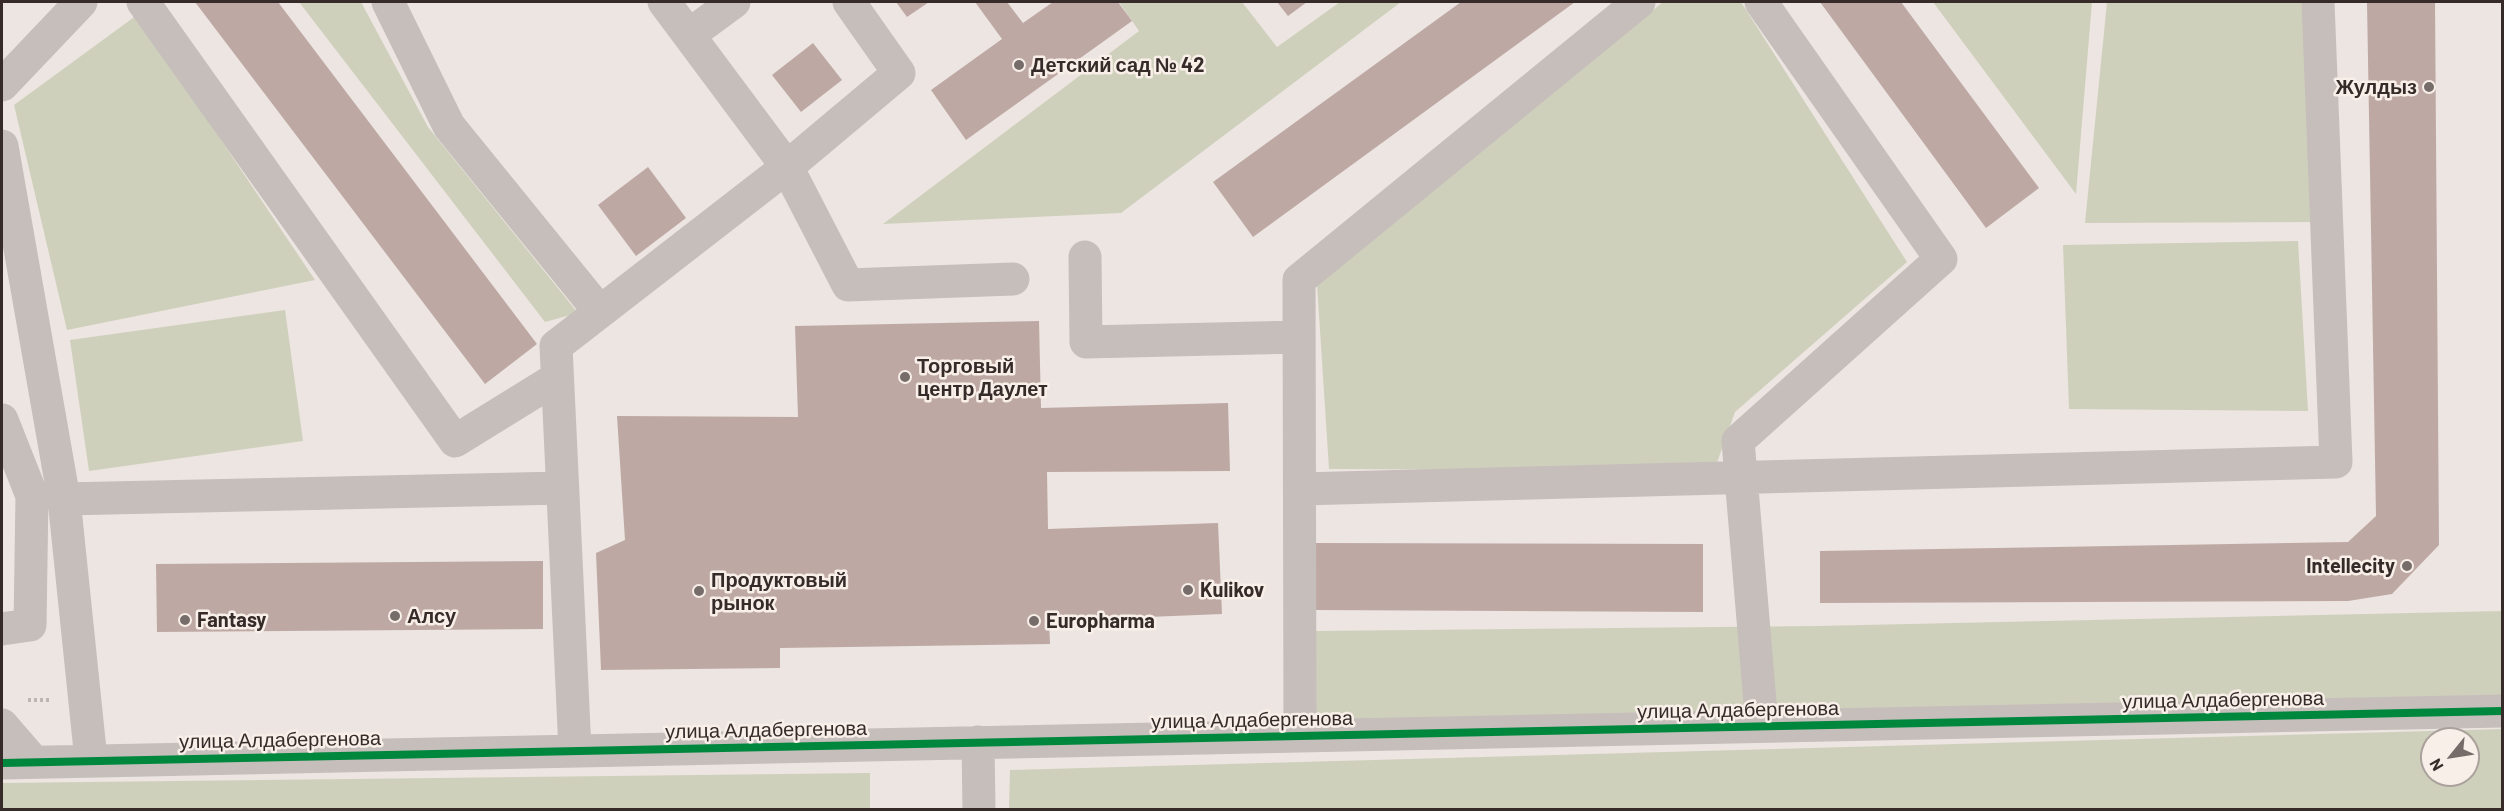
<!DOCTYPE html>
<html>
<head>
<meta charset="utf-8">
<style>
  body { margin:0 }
  #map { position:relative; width:2504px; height:811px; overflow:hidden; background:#ece5e1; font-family:Barlow,sans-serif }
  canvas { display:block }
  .frame { position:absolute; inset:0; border:3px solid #362b29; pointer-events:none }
  .north { position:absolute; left:2420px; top:727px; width:60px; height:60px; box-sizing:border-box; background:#f8efe9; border:2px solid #aaa19c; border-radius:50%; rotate:240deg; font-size:16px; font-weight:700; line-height:24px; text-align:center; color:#362b29 }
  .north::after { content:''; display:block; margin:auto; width:21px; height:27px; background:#766c69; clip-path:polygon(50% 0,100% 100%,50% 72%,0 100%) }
</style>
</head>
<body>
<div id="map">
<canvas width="2504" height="811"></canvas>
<div class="frame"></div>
<div class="north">N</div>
</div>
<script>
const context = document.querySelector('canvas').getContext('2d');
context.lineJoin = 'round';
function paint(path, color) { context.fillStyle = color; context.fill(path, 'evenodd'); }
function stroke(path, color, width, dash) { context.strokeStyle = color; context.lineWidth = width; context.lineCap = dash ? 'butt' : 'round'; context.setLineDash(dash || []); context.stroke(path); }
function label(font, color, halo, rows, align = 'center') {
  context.font = font + ' Barlow,sans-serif'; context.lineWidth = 5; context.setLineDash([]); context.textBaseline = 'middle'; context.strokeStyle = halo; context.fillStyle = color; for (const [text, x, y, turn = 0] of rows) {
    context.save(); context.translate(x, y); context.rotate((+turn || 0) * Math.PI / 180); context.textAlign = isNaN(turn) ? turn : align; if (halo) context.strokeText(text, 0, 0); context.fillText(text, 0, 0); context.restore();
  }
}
const green = new Path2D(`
  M 299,2 L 361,2 L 428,127 L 578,313 L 545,322 Z
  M 1119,2 L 1242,2 L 1277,47 L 1340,2 L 1401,2 L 1121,213 L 883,224 L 1139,31 Z
  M 1663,2 L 1741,2 L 1907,262 L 1735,412 L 1714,471 L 1329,469 L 1317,284 Z
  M 1933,2 L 2092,2 L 2076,194 Z
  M 2107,2 L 2310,2 L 2319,222 L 2085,223 Z
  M 137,15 L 315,280 L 67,330 L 14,105 Z
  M 2298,241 L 2308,411 L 2069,409 L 2063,245 Z
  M 285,310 L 303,441 L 89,471 L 70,340 Z
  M 2502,611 L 2502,695 L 1300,721 L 1313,631 L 1818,626 Z
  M 2502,729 L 2502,809 L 1009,809 L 1010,770 ZM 2432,739 L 2468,739 L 2468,775 L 2432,775 Z
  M 870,773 L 870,810 L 2,809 L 2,783 Z`);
const building = new Path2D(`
  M 195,2 L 278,2 L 537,344 L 485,384 Z
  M 896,2 L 929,2 L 907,17 Z
  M 975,2 L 1007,2 L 1023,23 L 1053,2 L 1118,2 L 1132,21 L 966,140 L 931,90 L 1002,39 Z
  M 1277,2 L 1307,2 L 1288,16 Z
  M 1461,2 L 1575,2 L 1253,237 L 1213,182 Z
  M 1820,2 L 1901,2 L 2039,188 L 1986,228 Z
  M 2367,2 L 2435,2 L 2439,545 L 2392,594 L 2348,601 L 1820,603 L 1820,551 L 2348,542 L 2376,516 Z
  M 813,43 L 842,80 L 801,112 L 772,75 Z
  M 648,167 L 686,218 L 636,256 L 598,205 Z
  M 1039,321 L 1041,408 L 1228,403 L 1230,471 L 1047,472 L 1048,529 L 1218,523 L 1222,614 L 1049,621 L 1050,644 L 780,648 L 780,668 L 601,670 L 596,553 L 625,540 L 617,416 L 798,417 L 795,326 Z
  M 1315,543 L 1703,544 L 1703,612 L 1315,610 Z
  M 543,561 L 543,629 L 157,632 L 156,564 Z`);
const path = new Path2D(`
  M 28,700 L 51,700`);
const minor = new Path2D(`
  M 143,2 L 455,441 L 557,378
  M 388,2 L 449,126 L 600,312
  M 849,2 L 899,73 L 787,167 L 848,285 L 1013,279
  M 1761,2 L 1941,259 L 1738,441 L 1762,726
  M 689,35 L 734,2
  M 2,85 L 81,2
  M 2,146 L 64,499 L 91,760
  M 1085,257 L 1086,342 L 1299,337
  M 2,420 L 32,496 L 30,625 L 2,629
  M 1300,489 L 2336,462 L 2318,2
  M 64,499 L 562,488
  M 2,725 L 34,762
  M 1300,735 L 1299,280 L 1639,2
  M 978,742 L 979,810
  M 575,750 L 556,346 L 787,167 L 664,2
  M 2,763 L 2502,711`);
const cycleway = new Path2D(`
  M 2,763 L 2502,711`);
const markers = [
  [1019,65,6,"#766c69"],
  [2429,87,6,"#766c69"],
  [905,377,6,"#766c69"],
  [2407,566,6,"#766c69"],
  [1188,590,6,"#766c69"],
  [699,591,6,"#766c69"],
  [395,616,6,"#766c69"],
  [185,620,6,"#766c69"],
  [1034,621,6,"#766c69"]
];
const poiNames = [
  ["Детский сад № 42",1031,65],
  ["Жулдыз",2417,87,"right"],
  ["Торговый",917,366],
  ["центр Даулет",917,389],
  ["Intellecity",2395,566,"right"],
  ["Продуктовый",711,580],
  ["рынок",711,603],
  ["Kulikov",1200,590],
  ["Алсу",407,616],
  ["Fantasy",197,620],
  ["Europharma",1046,621]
];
const streetNames = [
  ["улица Алдабергенова",2223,700,-1],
  ["улица Алдабергенова",1738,710,-1],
  ["улица Алдабергенова",1252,720,-1],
  ["улица Алдабергенова",766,730,-1],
  ["улица Алдабергенова",280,740,-1]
];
paint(green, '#cfd0bc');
paint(building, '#bea8a4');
stroke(path, '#beb6b3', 4, [3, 3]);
stroke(minor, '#c5bebb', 33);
stroke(cycleway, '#00873e', 8);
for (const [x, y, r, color] of markers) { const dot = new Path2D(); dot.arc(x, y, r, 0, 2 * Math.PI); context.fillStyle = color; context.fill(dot); stroke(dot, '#f8efe9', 2); }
label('bold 20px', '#362b29', '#f8efe9', poiNames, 'left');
label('20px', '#362b29', '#f8efe9', streetNames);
</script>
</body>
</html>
